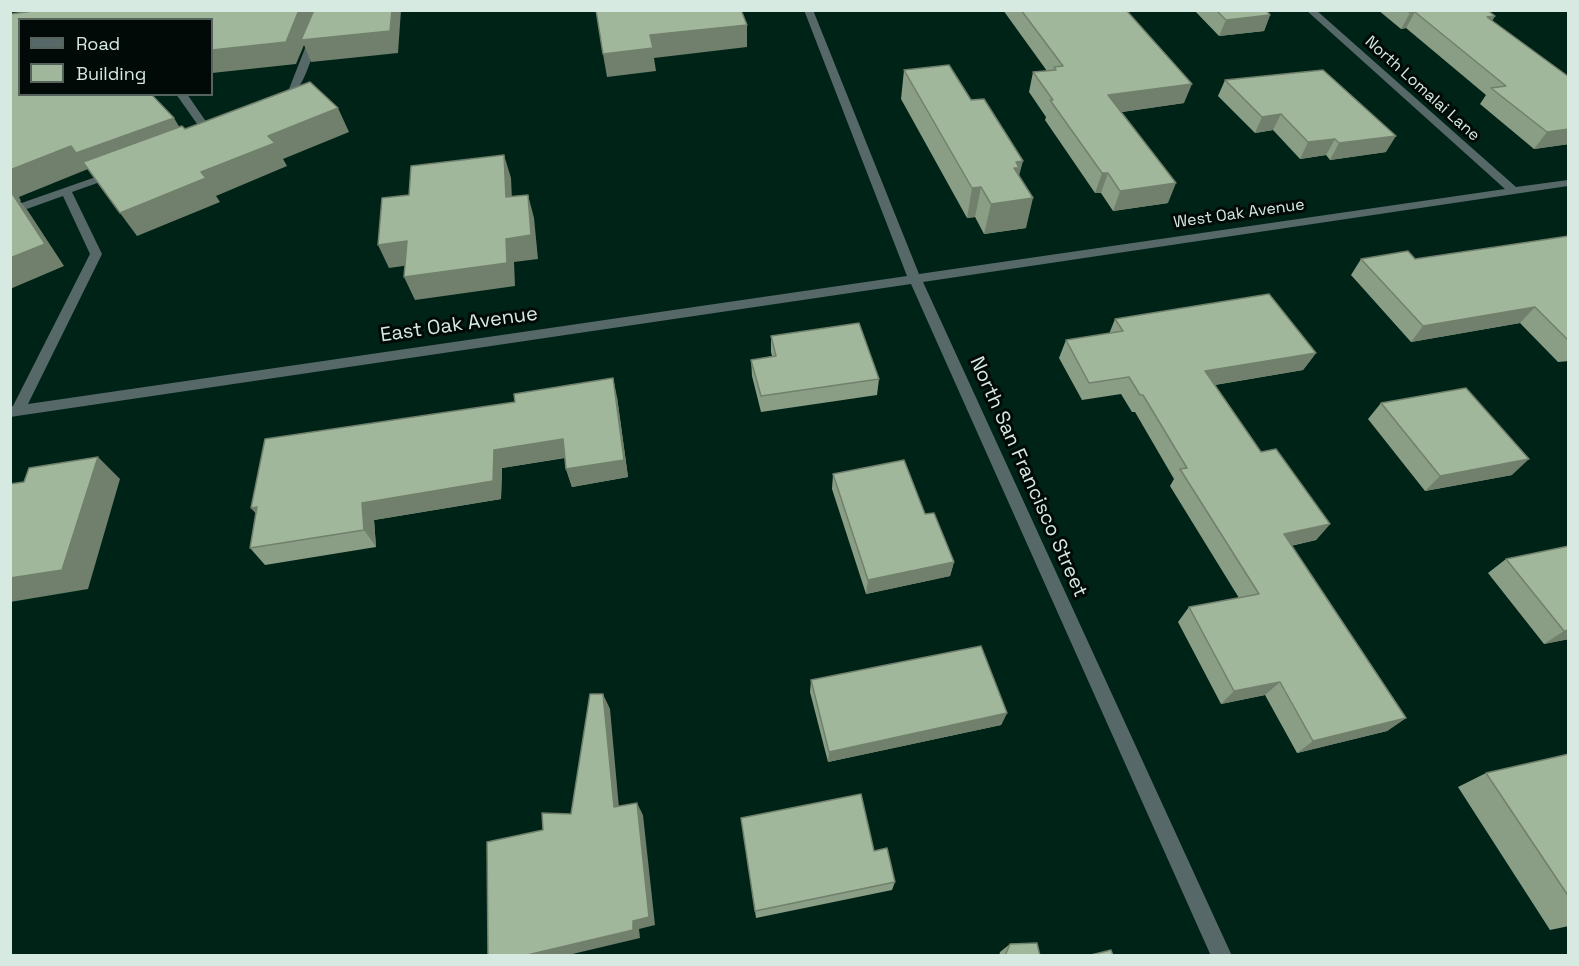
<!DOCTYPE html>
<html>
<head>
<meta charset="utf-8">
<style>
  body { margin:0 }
  #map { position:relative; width:1579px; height:966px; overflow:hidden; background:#002318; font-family:"Space Grotesk",sans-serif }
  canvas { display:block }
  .frame { position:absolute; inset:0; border:12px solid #d7eae2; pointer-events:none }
  .legend { position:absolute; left:18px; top:18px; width:195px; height:78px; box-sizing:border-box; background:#010a06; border:2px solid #57645e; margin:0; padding:8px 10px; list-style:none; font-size:18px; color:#d7eae2 }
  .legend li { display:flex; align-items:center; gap:12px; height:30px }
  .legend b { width:30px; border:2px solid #57645e }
</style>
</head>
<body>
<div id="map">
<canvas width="1579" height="966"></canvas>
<div class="frame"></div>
<ul class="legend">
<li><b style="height:8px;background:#566868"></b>Road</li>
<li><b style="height:16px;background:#a1b79b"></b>Building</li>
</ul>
</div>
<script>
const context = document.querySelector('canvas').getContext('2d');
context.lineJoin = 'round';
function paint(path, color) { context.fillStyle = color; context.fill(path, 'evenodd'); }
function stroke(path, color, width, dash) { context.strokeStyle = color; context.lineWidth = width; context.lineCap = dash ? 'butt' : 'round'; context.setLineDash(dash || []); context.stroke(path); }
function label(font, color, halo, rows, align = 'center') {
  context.font = font + ' "Space Grotesk",sans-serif'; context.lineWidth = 6; context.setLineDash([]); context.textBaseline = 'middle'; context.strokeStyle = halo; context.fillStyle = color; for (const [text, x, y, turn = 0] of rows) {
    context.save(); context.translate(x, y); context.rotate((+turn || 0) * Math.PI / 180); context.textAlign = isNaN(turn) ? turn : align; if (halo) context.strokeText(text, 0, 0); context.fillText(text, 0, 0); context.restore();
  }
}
const minor = new Path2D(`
  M 804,10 L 813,10 L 919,274 L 1505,189 L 1306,10 L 1316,10 L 1516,187 L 1568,180 L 1568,186 L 923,282 L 1232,956 L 1211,956 L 911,284 L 10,417 L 10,407 L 13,406 L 90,254 L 63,196 L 10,215 L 10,207 L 113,171 L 119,174 L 117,176 L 72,192 L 102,254 L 28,404 L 907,276 Z
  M 311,33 L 319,35 C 312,54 302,104 276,101 L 276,97 L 289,89 Z
  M 176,94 L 187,94 L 216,136 L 215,138 L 207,138 Z`);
const wall = new Path2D(`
  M 1003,10 L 1126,10 L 1184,103 L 1121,112 L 1168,203 L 1113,211 L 1101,193 L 1095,193 L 1045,120 L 1046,117 L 1029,92 L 1033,72 L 1047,71 Z
  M 1194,10 L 1266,10 L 1270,15 L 1264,31 L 1219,36 Z
  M 1378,10 L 1487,10 L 1495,16 L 1492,21 L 1569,77 L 1569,144 L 1534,149 L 1480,104 L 1486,95 L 1406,28 L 1401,29 Z
  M 904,70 L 971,100 L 1019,175 L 1026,228 L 984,234 L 975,217 L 967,218 L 901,99 Z
  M 1225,80 L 1386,152 L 1330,160 L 1326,155 L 1300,159 L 1273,130 L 1255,133 L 1218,96 Z
  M 1569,236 L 1569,361 L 1558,362 L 1520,323 L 1411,342 L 1351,275 L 1361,259 L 1415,259 Z
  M 1115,319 L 1316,353 L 1303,370 L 1215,385 L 1261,452 L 1330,524 L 1316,540 L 1291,546 L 1406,718 L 1387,731 L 1297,753 L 1265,695 L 1221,704 L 1178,622 L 1189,607 L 1239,598 L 1170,486 L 1174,479 L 1135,412 L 1132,412 L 1121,394 L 1082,400 L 1059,358 L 1066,340 L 1109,334 Z
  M 771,336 L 879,379 L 877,395 L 761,412 L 752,376 L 751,360 L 772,356 L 771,352 Z
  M 617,397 L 628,477 L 572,487 L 566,469 L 565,458 L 502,468 L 501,499 L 374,520 L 376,547 L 265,565 L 250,548 L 256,513 L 251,508 Z
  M 1381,403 L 1512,475 L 1425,491 L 1368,419 Z
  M 833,474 L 925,514 L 954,562 L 950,576 L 866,594 L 832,489 Z
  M 1569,546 L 1569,639 L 1544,644 L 1488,573 L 1506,559 Z
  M 811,680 L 1007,713 L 1001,725 L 828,762 L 810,692 Z
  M 1569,754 L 1569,926 L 1550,930 L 1458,787 L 1486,773 Z
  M 895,882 L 892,890 L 756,918 L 755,911 Z
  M 1010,944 L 1040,956 L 999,956 L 1000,952 Z`);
const shadedWall = new Path2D(`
  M 299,10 L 401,10 L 398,53 L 311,62 L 304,45 L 296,64 L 212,73 L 212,50 Z
  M 1415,12 L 1406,28 L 1401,29 L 1410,13 Z
  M 1270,15 L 1264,31 L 1219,36 L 1226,20 Z
  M 1495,16 L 1485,32 L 1487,17 Z
  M 747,25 L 747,47 L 654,58 L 656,71 L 607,77 L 603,54 L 650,35 Z
  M 1192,84 L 1184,103 L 1102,115 L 1108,95 Z
  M 338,108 L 349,132 L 283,159 L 287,166 L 216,196 L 220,202 L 137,236 L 120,213 L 201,172 L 268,136 Z
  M 1281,114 L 1273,130 L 1255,133 L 1262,117 Z
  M 174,118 L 187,140 L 88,169 L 19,197 L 21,201 L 20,201 L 28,211 L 64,266 L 10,289 L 10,170 L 71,146 Z
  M 1569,129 L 1569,144 L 1534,149 L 1547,132 Z
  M 1396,136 L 1386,152 L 1330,160 L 1339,143 Z
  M 1335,139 L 1326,155 L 1300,159 L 1308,142 Z
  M 504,155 L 511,178 L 513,221 L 506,197 Z
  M 1023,161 L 1015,191 L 1013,191 L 1016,162 Z
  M 1102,173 L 1108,173 L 1101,193 L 1095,193 Z
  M 1176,183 L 1168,203 L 1113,211 L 1120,191 Z
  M 981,187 L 975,217 L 967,218 L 972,188 Z
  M 528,195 L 534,218 L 538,259 L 514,262 L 515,286 L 415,300 L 404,277 L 506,239 Z
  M 1033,198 L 1026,228 L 984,234 L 991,204 Z
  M 407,241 L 417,264 L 389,268 L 378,245 Z
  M 1535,307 L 1520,323 L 1411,342 L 1423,326 Z
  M 1316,353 L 1303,370 L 1196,388 L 1205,371 Z
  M 613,378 L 617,397 L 628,477 L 572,487 L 566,469 Z
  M 563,439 L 569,457 L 502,468 L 501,499 L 374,520 L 376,547 L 364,530 L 362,503 L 494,450 Z
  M 98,457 L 120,479 L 88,589 L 10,602 L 10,578 Z
  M 1529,459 L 1512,475 L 1425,491 L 1440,476 Z
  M 257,507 L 266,525 L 251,508 Z
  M 1330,524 L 1316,540 L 1271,550 L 1284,534 Z
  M 954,562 L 950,576 L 866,594 L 868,580 Z
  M 1569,630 L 1569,639 L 1544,644 L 1564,631 Z
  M 1280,682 L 1265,695 L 1221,704 L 1234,691 Z
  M 603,694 L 610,709 L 620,819 L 614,807 Z
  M 1007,713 L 1001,725 L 828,762 L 829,752 Z
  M 1406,718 L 1387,731 L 1297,753 L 1313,741 Z
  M 637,803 L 643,815 L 655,925 L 639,929 L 640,938 L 564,956 L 523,956 L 633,921 Z`);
const building = new Path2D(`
  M 41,10 L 299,10 L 286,42 L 212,50 L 212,20 L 20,20 L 20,94 L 151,94 L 174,118 L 76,153 L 71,146 L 10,170 L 10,14 Z
  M 314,10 L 392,10 L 390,31 L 301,40 Z
  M 596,10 L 741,10 L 747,25 L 650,35 L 653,48 L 603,54 Z
  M 1021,10 L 1126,10 L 1192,84 L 1108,95 L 1176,183 L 1120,191 L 1108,173 L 1102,173 L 1050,100 L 1053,100 L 1033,72 L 1056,70 L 1054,67 L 1063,66 Z
  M 1216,10 L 1266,10 L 1270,15 L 1226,20 Z
  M 1407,10 L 1487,10 L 1495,16 L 1487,17 L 1569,77 L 1569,129 L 1547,132 L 1491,88 L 1506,86 L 1415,12 L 1410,13 Z
  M 949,65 L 971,100 L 984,99 L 1023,161 L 1016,162 L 1019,168 L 1014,168 L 1033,198 L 991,204 L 981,187 L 972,188 L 904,70 Z
  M 1323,70 L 1396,136 L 1339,143 L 1335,139 L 1308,142 L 1281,114 L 1262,117 L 1225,80 Z
  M 310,82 L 338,108 L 268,136 L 275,143 L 201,172 L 206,178 L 120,213 L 83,162 L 182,126 L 185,129 Z
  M 504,155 L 506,197 L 528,195 L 531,235 L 506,239 L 507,263 L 404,277 L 407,241 L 378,245 L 382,198 L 409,195 L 411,166 Z
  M 10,190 L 45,244 L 10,258 Z
  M 1569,236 L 1569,341 L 1535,307 L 1423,326 L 1361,259 L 1408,251 L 1415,259 Z
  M 1269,294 L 1316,353 L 1205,371 L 1261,452 L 1276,449 L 1330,524 L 1284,534 L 1406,718 L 1313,741 L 1280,682 L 1234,691 L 1189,607 L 1259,594 L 1180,469 L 1187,468 L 1143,395 L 1140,395 L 1129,377 L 1089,383 L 1066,340 L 1123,331 L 1115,319 Z
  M 859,323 L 879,379 L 761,396 L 751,360 L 776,356 L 771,336 Z
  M 613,378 L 624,460 L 566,469 L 563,439 L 494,450 L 493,481 L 362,503 L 364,530 L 250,548 L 257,507 L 251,508 L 265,439 L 515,402 L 514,394 Z
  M 1466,388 L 1529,459 L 1440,476 L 1381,403 Z
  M 98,457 L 62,570 L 10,578 L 10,484 L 24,482 L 29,468 Z
  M 904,460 L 925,514 L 934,513 L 954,562 L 868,580 L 833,474 Z
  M 1569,546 L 1569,630 L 1564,631 L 1506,559 Z
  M 981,646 L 1007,713 L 829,752 L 811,680 Z
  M 590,694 L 603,694 L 614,807 L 637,803 L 649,917 L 633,921 L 633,930 L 523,956 L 488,956 L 487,842 L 543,830 L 542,813 L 571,814 Z
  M 1569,754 L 1569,897 L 1486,773 Z
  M 861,794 L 874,851 L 887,848 L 895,882 L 755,911 L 741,818 Z
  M 1037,943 L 1040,956 L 1005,956 L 1010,944 Z
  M 1111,950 L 1113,956 L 1087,956 Z`);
const farStreetnames = [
  ["North Lomalai Lane",1422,89,42],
  ["West Oak Avenue",1239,214,-8]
];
const streetNames = [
  ["East Oak Avenue",459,325,-8],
  ["North San Francisco Street",1028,477,66]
];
paint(minor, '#566868');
paint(wall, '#8a9d85');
paint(shadedWall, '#71806c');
paint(building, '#a1b79b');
stroke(building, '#71806c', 1.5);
label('16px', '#d7eae2', '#010a06', farStreetnames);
label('20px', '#d7eae2', '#010a06', streetNames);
</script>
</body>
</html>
